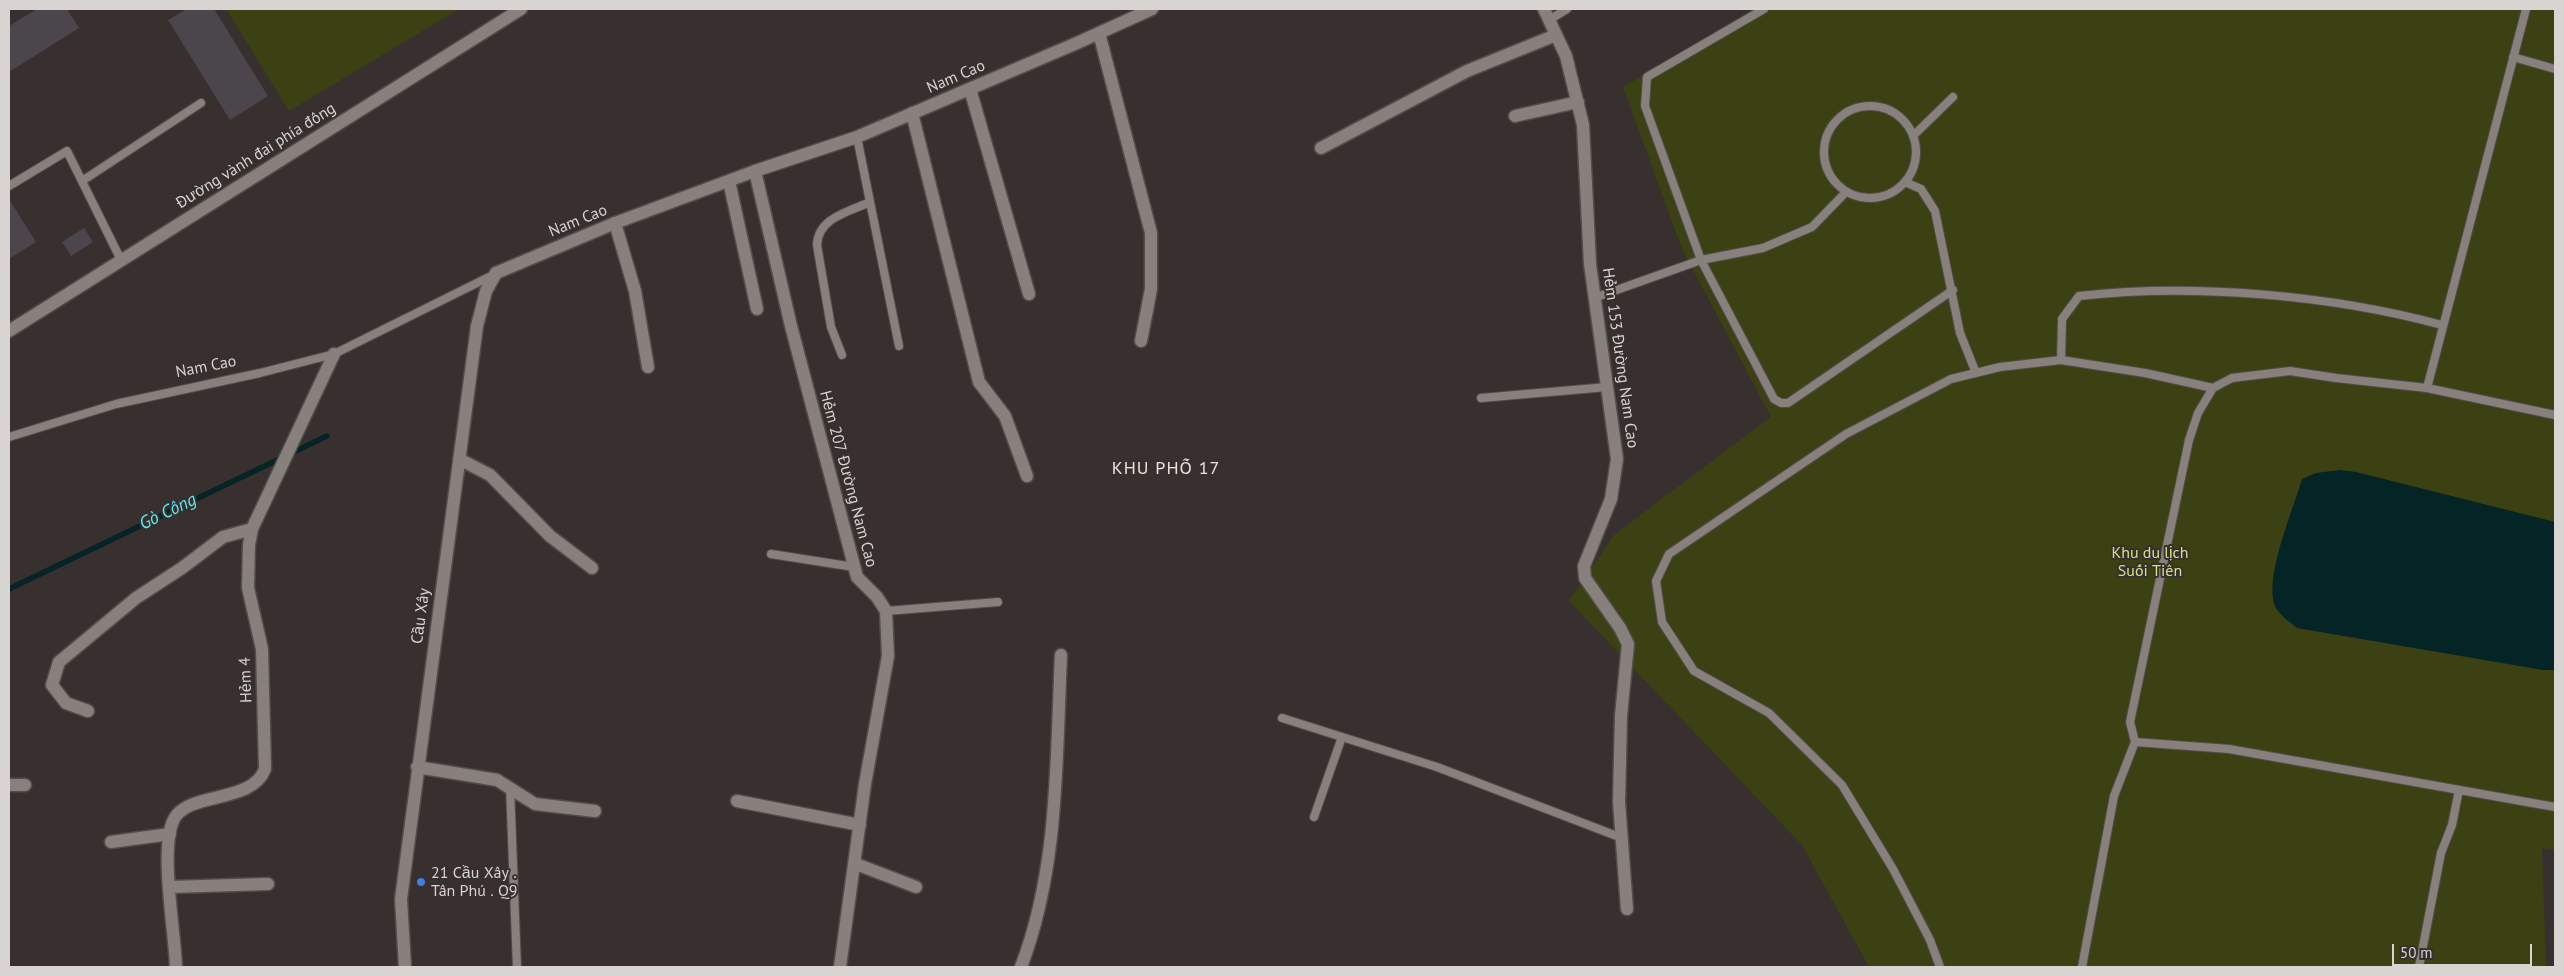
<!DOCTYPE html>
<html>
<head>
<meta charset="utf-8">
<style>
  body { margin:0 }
  #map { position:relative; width:2564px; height:976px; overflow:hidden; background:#37302e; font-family:"PT Sans",sans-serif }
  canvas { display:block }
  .frame { position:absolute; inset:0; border:10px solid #d8d4d2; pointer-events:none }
  .scale { position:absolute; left:2392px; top:944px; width:140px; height:22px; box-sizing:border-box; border:2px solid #d8d4d2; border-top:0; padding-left:6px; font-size:15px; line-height:18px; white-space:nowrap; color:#d8d4d2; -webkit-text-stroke:4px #37302e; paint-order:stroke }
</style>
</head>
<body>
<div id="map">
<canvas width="2564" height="976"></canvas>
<div class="frame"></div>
<div class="scale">50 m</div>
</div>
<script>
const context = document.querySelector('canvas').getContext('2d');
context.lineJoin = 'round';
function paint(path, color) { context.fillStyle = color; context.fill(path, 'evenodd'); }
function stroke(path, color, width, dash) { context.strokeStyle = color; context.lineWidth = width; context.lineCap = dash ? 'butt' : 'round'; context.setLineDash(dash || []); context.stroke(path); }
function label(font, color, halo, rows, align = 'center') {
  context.font = font + ' "PT Sans",sans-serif'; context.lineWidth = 4; context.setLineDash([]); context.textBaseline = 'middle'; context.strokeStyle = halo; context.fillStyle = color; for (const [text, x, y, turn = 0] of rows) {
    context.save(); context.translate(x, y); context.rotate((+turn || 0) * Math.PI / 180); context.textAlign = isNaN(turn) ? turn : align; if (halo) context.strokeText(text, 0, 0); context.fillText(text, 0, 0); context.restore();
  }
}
const green = new Path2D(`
  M 226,9 L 459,9 L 289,111 Z
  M 1759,9 L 2555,9 L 2555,850 L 2542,848 L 2546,967 L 1869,967 L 1802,845 L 1569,601 L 1614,535 L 1771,417 L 1682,249 L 1623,87 Z`);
const water = new Path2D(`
  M 2340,470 L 2356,472 L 2555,522 L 2555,670 L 2543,670 L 2297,628 C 2290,622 2279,615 2275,606 C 2264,577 2293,510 2302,479 L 2316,473 Z`);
const stream = new Path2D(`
  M 9,589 L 327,436`);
const building = new Path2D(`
  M 37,9 L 67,9 L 79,28 L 9,72 L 9,26 Z
  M 187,9 L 214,9 L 268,96 L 230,120 L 168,20 Z
  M 9,199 L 36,242 L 9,259 Z
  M 84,228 L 93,242 L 71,256 L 62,242 Z`);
const service = new Path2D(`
  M 1764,9 L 1647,77 L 1645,106 L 1701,260 L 1763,248 L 1812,227 L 1846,192
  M 2526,9 L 2427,388 L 2555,415
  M 1549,20 L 1567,9
  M 2513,57 L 2555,69
  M1824 152a46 46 0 1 1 92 0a46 46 0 1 1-92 0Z
  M 1913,136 L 1953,97
  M 857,137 L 899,346
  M 82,181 L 201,103
  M 1905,182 L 1921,189 L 1935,211 L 1960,333 L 1976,373
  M 9,186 L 67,151 L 121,260
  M 1594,298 L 1701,260 L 1774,399 L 1781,403 L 1788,403 L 1953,290
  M 842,355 L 831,327 L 817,245 C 818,218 848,212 870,202
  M 2061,360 L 2062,319 L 2079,296 C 2193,283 2331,295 2442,325
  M 2213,388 L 2198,413 L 2189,440 L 2130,722 L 2135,742 L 2229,749 L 2555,807
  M 1481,398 L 1607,387
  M 9,437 L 116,404 L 260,373 L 334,354 L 495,274
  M 771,554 L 854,567
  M 886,611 L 998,602
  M 1282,718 L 1437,767 L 1622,838
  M 510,787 L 517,967
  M 1314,817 L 1342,737
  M 1940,967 L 1930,940 L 1893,869 L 1842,785 L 1769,713 L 1694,671 L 1662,622 L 1656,581 L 1669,554 L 1846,434 L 1951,379 L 2000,367 L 2061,360 L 2145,373 L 2213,388 L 2232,378 L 2290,371 L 2336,378 L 2427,388
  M 2082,967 L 2114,796 L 2135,742
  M 2419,967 L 2441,853 L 2452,825 L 2459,790`);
const minor = new Path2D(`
  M 1544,9 L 1566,56 L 1583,125 L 1590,264 L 1617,459 L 1611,499 L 1584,566 L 1585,578 L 1620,628 L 1628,644 L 1621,716 L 1619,802 L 1627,909
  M 1099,33 L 1151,233 L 1151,289 L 1141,341
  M 970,89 L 1029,294
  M 912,113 L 979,382 L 1005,416 L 1027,476
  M 1515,116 L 1578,102
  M 1321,148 L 1467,71 L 1556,35
  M 755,171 L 791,326 L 857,577 L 877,597 L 886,611 L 888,656 L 865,784 L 840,967
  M 729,181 L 757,309
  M 615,223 L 635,291 L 648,367
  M 9,331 L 521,9
  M 459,459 L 490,475 L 550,536 L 592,568
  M 88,711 L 66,703 L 52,685 L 59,662 L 136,598 L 182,568 L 223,537 L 252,529
  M 417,767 L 497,780 L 535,804 L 595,811
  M 9,785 L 25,785
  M 737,801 L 860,825
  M 111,842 L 170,834
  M 856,864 L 916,887
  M 170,887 L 268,884
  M 176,967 C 175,932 159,848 174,819 C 189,791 252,804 265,769 L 262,649 L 248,588 L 249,545 L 252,529 L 334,354
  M 405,967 L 401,899 L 477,326 L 486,291 L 496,273
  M 1021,967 C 1059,868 1056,759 1061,655`);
const tertiary = new Path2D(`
  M 496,273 L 615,223 L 755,171 L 857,137 L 1077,43 L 1152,9`);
const markers = [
  [421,882,5,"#3f7fe0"]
];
const streetNames = [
  ["Nam Cao",956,77,-23],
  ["Đường vành đai phía đông",256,156,-32],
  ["Nam Cao",578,221,-22],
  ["Hẻm 153 Đường Nam Cao",1620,358,82],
  ["Nam Cao",206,367,-11],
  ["Hẻm 207 Đường Nam Cao",848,479,75],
  ["Cầu Xây",421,616,-82],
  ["Hẻm 4",246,680,-92]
];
const parkNames = [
  ["Khu du lịch",2150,553],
  ["Suối Tiên",2150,571]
];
const poiNames = [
  ["21 Cầu Xây .",431,873],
  ["Tân Phú . Q9",431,891]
];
const neighbourhoodNames = [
  ["KHU PHỐ 17",1166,469]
];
const waterNames = [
  ["Gò Công",168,512,-26]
];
paint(green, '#3b4112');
paint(water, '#042426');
stroke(stream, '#042426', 5.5);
paint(building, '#4a464b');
stroke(service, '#524d4b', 10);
stroke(minor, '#524d4b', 15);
stroke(tertiary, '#524d4b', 15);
stroke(service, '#87807c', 8);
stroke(minor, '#87807c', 12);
stroke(tertiary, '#87807c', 12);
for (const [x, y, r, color] of markers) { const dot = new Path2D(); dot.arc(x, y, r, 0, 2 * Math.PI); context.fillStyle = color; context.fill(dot); stroke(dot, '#37302e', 2); }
label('16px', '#d8d4d2', '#37302e', streetNames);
label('16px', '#d3e384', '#37302e', parkNames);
label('16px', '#d8d4d2', '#37302e', poiNames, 'left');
context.letterSpacing = '1px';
label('18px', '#eae2de', '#37302e', neighbourhoodNames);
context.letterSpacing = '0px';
label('italic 18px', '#5be9f2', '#37302e', waterNames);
</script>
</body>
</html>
